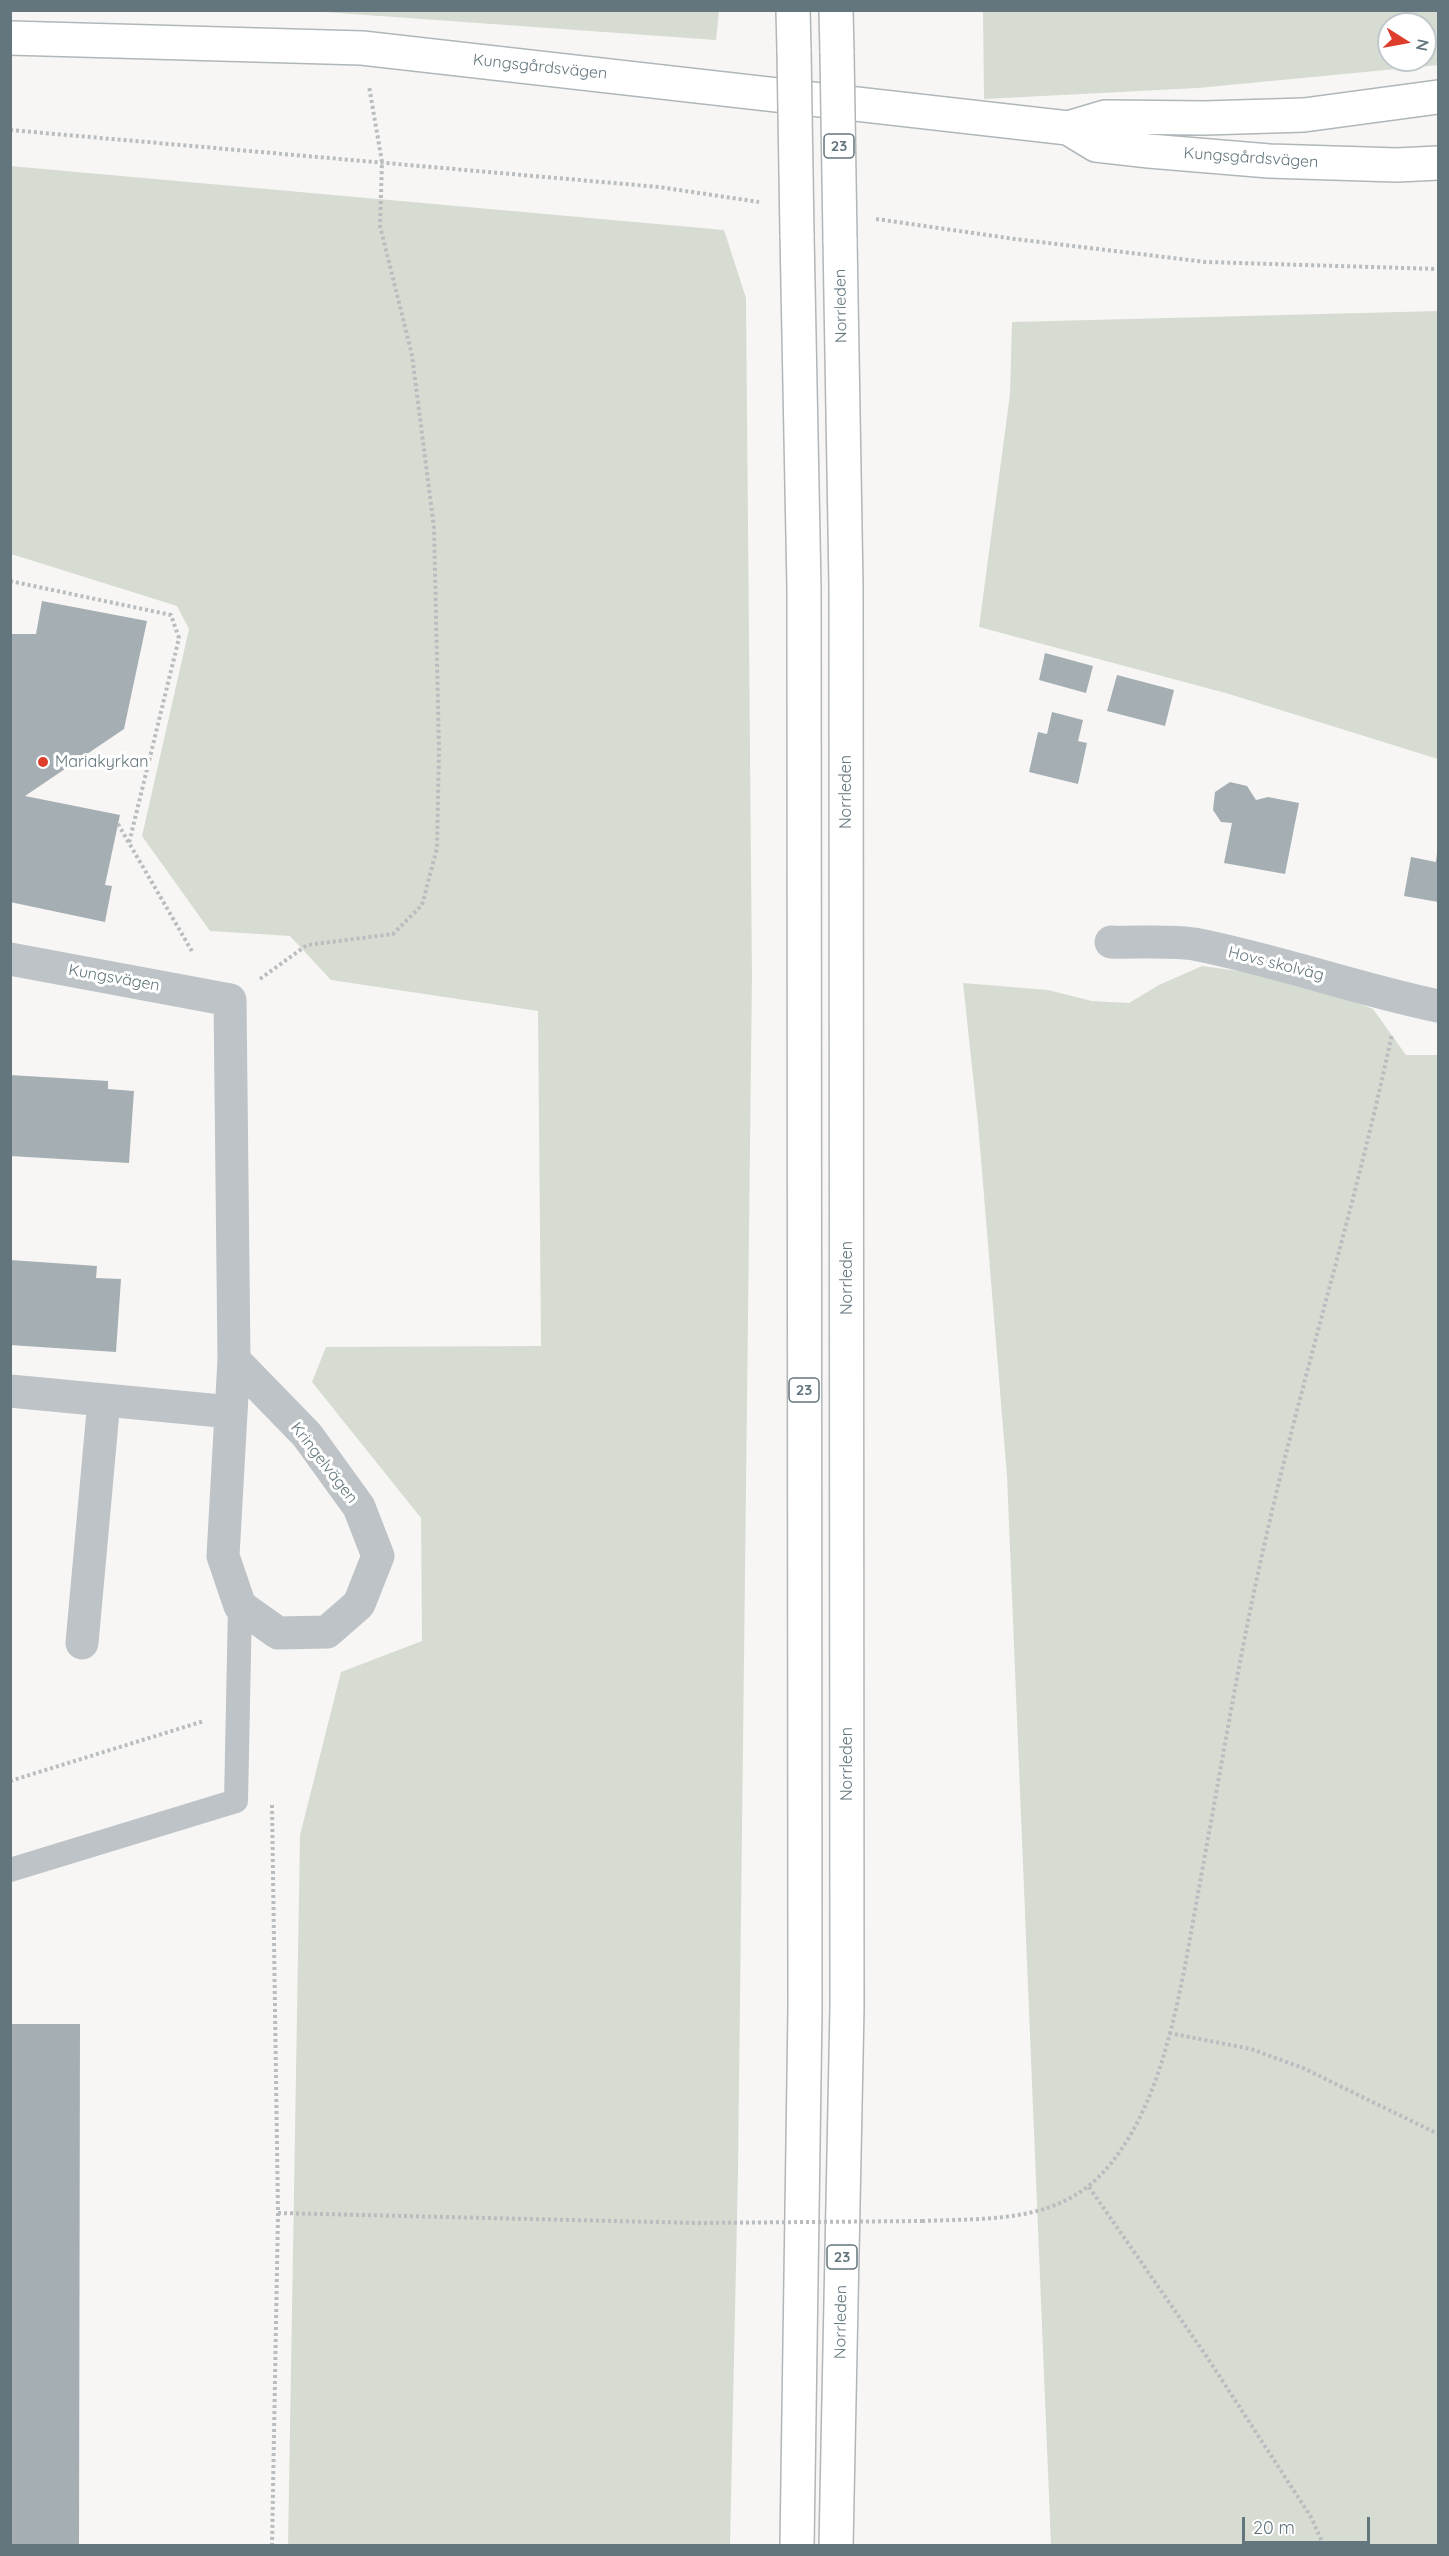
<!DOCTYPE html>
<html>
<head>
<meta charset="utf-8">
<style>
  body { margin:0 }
  #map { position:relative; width:1449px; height:2556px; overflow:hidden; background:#f7f6f4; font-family:Quicksand,sans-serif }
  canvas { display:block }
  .frame { position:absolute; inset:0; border:12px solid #63767e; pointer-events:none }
  .north { position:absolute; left:1377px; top:12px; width:60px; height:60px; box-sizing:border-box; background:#fff; border:2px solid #c1c8cb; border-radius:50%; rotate:101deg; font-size:16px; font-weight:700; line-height:24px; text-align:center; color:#63767e }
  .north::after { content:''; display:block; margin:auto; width:21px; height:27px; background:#de3d2c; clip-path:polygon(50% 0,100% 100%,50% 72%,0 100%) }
  .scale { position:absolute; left:1242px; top:2517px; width:128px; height:27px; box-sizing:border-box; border:3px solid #63767e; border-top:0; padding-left:8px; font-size:18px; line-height:21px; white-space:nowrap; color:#63767e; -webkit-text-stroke:4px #fff; paint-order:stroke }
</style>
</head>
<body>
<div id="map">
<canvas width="1449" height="2556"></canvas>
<div class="frame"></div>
<div class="north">N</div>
<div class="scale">20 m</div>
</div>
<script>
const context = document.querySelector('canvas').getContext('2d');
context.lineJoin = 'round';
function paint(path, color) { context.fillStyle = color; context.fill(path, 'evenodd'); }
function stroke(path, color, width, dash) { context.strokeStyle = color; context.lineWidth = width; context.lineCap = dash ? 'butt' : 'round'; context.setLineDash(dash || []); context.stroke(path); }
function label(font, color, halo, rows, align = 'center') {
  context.font = font + ' Quicksand,sans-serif'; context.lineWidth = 6; context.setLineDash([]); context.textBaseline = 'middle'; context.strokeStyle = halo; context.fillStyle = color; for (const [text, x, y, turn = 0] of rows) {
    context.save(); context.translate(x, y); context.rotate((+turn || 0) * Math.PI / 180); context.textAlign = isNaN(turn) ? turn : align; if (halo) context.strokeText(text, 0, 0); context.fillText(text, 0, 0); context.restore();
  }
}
const green = new Path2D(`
  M 310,11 L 719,11 L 716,40 Z
  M 983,11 L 1438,11 L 1438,65 L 1198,88 L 984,99 ZM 1389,24 L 1425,24 L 1425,60 L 1389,60 Z
  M 10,166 L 724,230 L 746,298 L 752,976 L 738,2172 L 730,2545 L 288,2545 L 300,1835 L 341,1672 L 422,1641 L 421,1518 L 312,1382 L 326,1347 L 541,1346 L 538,1011 L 331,980 L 290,936 L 210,931 L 142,836 L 189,629 L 177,606 L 11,554 Z
  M 1438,311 L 1438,759 L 1229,694 L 979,627 L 1010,394 L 1012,322 Z
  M 1202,966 L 1298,979 L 1373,1009 L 1406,1055 L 1438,1055 L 1438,2545 L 1051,2545 L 1007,1476 L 978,1123 L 963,983 L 1048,990 L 1092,1001 L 1129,1003 L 1159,985 Z`);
const building = new Path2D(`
  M 42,601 L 147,621 L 124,729 L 25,796 L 120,815 L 105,885 L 112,886 L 105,922 L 10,902 L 10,634 L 36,634 Z
  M 1045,653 L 1093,666 L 1086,693 L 1039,680 Z
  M 1117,675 L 1174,690 L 1165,726 L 1107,711 Z
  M 1052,712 L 1083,720 L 1078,741 L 1087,743 L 1078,784 L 1029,772 L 1038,732 L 1047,734 Z
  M 1230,782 L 1247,786 L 1256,800 L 1268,797 L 1299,803 L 1285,874 L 1224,863 L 1232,823 L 1221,822 L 1213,810 L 1215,792 Z
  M 1437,853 L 1438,902 L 1404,896 L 1411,857 L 1436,862 Z
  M 10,1075 L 108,1081 L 108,1089 L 134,1091 L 129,1163 L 10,1156 Z
  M 10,1260 L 97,1266 L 96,1278 L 121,1279 L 116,1352 L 10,1345 Z
  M 10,2024 L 80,2024 L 79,2546 L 10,2546 Z`);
const path = new Path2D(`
  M 10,130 L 659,187 L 759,202
  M 876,219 L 1015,239 L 1206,262 L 1438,269
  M 10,581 L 171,615 L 179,638 L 129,843
  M 118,824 L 193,953
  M 260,979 L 307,945 L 393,934 L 422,905 L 437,848 L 439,750 L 434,528 L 412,355 L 380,226 L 382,162 L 369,86
  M 10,1781 L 204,1721
  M 272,1805 L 278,2213 L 272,2546
  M 1169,2033 L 1251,2049 L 1303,2068 L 1438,2134
  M 1089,2187 L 1207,2357 L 1311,2517 L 1324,2546
  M 278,2213 L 698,2223
  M 922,2221 C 993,2218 1064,2224 1112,2162 C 1168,2092 1183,1975 1199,1888 C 1217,1791 1233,1693 1253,1597 C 1292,1407 1352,1223 1392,1034`);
const lane = new Path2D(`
  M 10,1870 L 236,1801 L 240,1606`);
const street = new Path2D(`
  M 1111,942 C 1138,943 1168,940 1194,944 C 1277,960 1356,989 1438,1006
  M 10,959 L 230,1000 L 234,1360 L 223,1556 L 240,1606 L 278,1633 L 327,1632 L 359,1604 L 378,1556 L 359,1507 L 307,1435 L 234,1360
  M 10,1391 L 231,1412
  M 82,1643 L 104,1400`);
const secondary = new Path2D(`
  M 10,38 L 362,48 L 1068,128 L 1105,117 L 1205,118 L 1304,115 L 1438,97
  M 1068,128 L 1096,145 L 1149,151 L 1269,161 L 1397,165 L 1438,163`);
const highway = new Path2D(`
  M 793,10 L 794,51
  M 836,10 L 837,53
  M 797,2546 L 805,2010 L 804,588 L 797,234
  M 836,2546 L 847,2008 L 846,586 L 840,239`);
const pathBridge = new Path2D(`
  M 698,2223 L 922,2221`);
const highwayBridge = new Path2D(`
  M 794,51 L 797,234
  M 837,53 L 840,239`);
const markers = [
  [43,762,6,"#de3d2c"]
];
const shields = [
  [839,146,30],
  [804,1390,30],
  [842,2257,30]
];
const shieldNames = [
  ["23",839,146],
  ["23",804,1390],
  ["23",842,2257]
];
const streetNames = [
  ["Kungsgårdsvägen",540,67,6],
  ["Kungsgårdsvägen",1251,158,4],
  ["Norrleden",841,306,-91],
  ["Norrleden",846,792,-90],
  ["Hovs skolväg",1276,964,14],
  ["Kungsvägen",114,978,10],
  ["Norrleden",847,1278,-90],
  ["Kringelvägen",324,1463,52],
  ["Norrleden",847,1764,-90],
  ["Norrleden",841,2322,-89]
];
const poiNames = [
  ["Mariakyrkan",55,762]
];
paint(green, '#d7dcd3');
paint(building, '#a5afb3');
stroke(secondary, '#b0b7ba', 36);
stroke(highway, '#b1b6b9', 36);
stroke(path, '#babdbf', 4, [3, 3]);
stroke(lane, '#bdc3c6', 24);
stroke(street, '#bdc3c6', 33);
stroke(secondary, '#fff', 33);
stroke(highway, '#fff', 33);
stroke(highwayBridge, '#b1b6b9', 36, []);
stroke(pathBridge, '#babdbf', 4, [3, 3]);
stroke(highwayBridge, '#fff', 33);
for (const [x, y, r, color] of markers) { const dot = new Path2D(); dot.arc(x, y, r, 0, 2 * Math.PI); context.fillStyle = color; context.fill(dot); stroke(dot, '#fff', 2); }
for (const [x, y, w] of shields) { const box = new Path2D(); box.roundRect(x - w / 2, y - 12, w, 24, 4.5); context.fillStyle = '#fff'; context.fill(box); stroke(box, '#63767e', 1.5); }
label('bold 15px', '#63767e', null, shieldNames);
label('16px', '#63767e', '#fff', streetNames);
label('16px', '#63767e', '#fff', poiNames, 'left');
</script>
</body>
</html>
